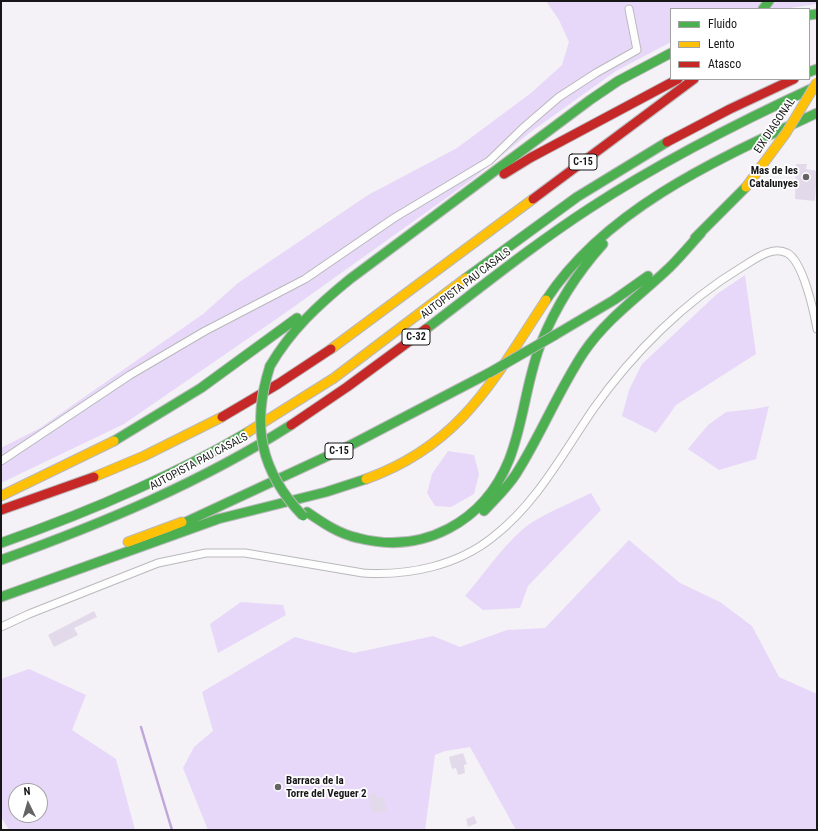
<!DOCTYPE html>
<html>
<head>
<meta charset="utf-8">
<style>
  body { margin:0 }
  #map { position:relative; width:818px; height:831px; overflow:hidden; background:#f4f2f6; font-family:"Roboto Condensed",sans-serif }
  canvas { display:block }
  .frame { position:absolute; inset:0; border:2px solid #171618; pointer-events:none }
  .legend { position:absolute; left:670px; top:8px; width:140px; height:72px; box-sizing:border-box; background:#fff; border:1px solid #a2a2a3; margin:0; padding:5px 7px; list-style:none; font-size:12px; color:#171618 }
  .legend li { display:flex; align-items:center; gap:8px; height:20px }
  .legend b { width:20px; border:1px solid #a2a2a3 }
  .north { position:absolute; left:8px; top:783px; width:40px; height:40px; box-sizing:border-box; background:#fff; border:1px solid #a2a2a3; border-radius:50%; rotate:355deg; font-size:11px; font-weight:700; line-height:16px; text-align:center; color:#171618 }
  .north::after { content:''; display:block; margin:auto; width:14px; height:18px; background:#646366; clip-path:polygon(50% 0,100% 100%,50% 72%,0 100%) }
</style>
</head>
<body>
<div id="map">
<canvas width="818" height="831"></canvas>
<div class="frame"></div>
<ul class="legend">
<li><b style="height:5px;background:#4caf50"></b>Fluido</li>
<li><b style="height:5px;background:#ffc107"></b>Lento</li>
<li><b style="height:5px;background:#c62828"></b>Atasco</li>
</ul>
<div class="north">N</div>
</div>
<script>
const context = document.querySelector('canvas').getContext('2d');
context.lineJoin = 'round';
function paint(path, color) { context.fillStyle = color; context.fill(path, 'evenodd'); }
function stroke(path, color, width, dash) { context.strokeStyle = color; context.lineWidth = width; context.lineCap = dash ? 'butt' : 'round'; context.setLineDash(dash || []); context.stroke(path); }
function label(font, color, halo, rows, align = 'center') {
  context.font = font + ' "Roboto Condensed",sans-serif'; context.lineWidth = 3.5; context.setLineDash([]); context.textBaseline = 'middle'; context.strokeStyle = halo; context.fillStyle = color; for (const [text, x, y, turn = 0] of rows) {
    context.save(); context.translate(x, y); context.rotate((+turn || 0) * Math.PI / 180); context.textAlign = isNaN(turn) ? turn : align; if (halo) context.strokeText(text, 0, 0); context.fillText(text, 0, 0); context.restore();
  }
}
const green = new Path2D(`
  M 546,1 L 817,1 L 817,4 L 783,9 L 671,9 L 671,42 L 616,71 L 532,131 L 470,181 L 288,311 L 124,424 L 1,483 L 1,448 L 40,428 L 203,314 L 238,283 L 257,270 L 368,195 L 457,148 L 531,93 L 562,65 L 569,42 L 559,20 Z
  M 745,275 L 756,354 L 676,405 L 656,433 L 622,416 L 629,390 L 642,364 L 717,294 Z
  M 769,406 L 756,459 L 719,470 L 688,449 L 708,425 L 726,412 L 754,409 Z
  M 448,451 L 474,455 L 479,474 L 474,494 L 451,507 L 435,506 L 427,493 L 432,474 Z
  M 591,493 L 601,510 L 528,586 L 520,608 L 483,610 L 465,596 C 484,574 501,548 523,529 C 538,516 573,502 591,493 Z
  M 629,540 L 680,583 L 720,602 L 752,626 L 779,677 L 817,694 L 817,830 L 516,830 L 470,747 L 445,751 L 435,755 L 425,830 L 208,830 L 183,768 L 194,747 L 213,731 L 202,692 L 295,637 L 354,653 L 433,636 L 460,647 L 507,630 L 545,628 Z
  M 241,602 L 283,605 L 286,615 L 218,653 L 210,624 Z
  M 29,669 L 86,695 L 72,730 L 116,759 L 135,830 L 9,830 L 1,817 L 1,679 ZM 16,791 L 40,791 L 40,815 L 16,815 Z`);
const stream = new Path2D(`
  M 141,727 L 172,830`);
const building = new Path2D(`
  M 796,164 L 807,164 L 806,169 L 817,171 L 815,201 L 795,199 Z
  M 94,611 L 97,617 L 74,628 L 78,635 L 54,647 L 48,635 Z
  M 463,753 L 467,764 L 464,765 L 465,773 L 458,775 L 456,768 L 452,769 L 449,757 Z
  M 375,793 L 377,799 L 383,797 L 387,811 L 373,813 L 368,795 Z
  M 474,816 L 477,823 L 468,827 L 466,819 Z`);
const street = new Path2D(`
  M 1,461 L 130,375 L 205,331 L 305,279 L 394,218 L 489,161 L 523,128 L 559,97 L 596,73 L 637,50 L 629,9
  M 1,627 L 29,614 L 158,563 L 206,553 L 245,553 L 363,573 C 408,576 457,566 493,537 C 537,503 563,453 594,408 C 633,353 684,302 742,267 C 754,260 772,245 787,253 C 803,261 814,312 817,329`);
const fast = new Path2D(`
  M 763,9 L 769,1
  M 809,15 L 817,14
  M 809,72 L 817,69
  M 695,238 L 746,187
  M 466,278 L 577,197 L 667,142
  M 546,300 C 606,208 720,158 817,113
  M 426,329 C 480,288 533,245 590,208 C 662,161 739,122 817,86
  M 555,335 L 614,300 L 648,276
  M 270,366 C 291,330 318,305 350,279 L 590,100 L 618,81 L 671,53
  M 114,441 L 201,388 L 297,318
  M 484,511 C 495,499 507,488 516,474 C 541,435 558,391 584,352 C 607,318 641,295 670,267 C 681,256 691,244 701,233
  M 307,512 C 323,523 339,534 358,538 C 423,555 484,522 509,460 C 524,422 526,381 541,343 C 556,306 576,274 603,244
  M 175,527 L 347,447 L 489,373
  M 1,543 C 86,513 170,478 248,432
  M 1,560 C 101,524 200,483 291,425
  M 1,597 L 218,519 L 326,492 L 366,479`);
const slow = new Path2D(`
  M 331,349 L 533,199
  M 248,432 L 334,378 L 466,278
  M 94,477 L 144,456 L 222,417
  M 366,479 C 461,445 494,379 546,300
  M 1,496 L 114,441
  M 128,542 L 182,522`);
const jam = new Path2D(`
  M 667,142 L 730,109 L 794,79
  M 504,174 L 530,158 L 678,79
  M 533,199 L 694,79
  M 222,417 L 278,384 L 331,349
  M 291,425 L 347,387 L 426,329
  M 1,510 L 94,477`);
const fastBridge = new Path2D(`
  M 270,366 C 251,425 260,471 303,516
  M 489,373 L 555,335`);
const slowBridge = new Path2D(`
  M 746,187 L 786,133 L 817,82`);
const markers = [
  [806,177,4,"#646366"],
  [278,787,4,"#646366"]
];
const shields = [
  [583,162,28],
  [416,337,28],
  [339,451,28]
];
const shieldNames = [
  ["C-15",583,162],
  ["C-32",416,337],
  ["C-15",339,451]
];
const streetNames = [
  ["EIX DIAGONAL",775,126,-56],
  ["AUTOPISTA PAU CASALS",466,284,-37],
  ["AUTOPISTA PAU CASALS",199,462,-28]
];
const poiNames = [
  ["Mas de les",798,171],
  ["Catalunyes",798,184],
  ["Barraca de la",286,781,"left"],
  ["Torre del Veguer 2",286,794,"left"]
];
paint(green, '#e7d8f9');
stroke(stream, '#c0a7da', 2.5);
paint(building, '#e2daea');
stroke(street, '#b9b8bb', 9);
stroke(fast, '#b9b8bb', 11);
stroke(slow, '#b9b8bb', 11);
stroke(jam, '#b9b8bb', 11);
stroke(street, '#fdfdfe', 7);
stroke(fast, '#4caf50', 9);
stroke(slow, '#ffc107', 9);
stroke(jam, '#c62828', 9);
stroke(fastBridge, '#b9b8bb', 11, []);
stroke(slowBridge, '#b9b8bb', 11, []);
stroke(fastBridge, '#4caf50', 9);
stroke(slowBridge, '#ffc107', 9);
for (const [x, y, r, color] of markers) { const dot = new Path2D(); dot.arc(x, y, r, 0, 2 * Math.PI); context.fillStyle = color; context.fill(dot); stroke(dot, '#fff', 1.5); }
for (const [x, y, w] of shields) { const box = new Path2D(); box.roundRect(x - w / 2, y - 8, w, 16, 3); context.fillStyle = '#fff'; context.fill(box); stroke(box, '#171618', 1); }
label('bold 10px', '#171618', null, shieldNames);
label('11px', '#171618', '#fff', streetNames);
label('bold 11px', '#171618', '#fff', poiNames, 'right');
</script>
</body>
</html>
